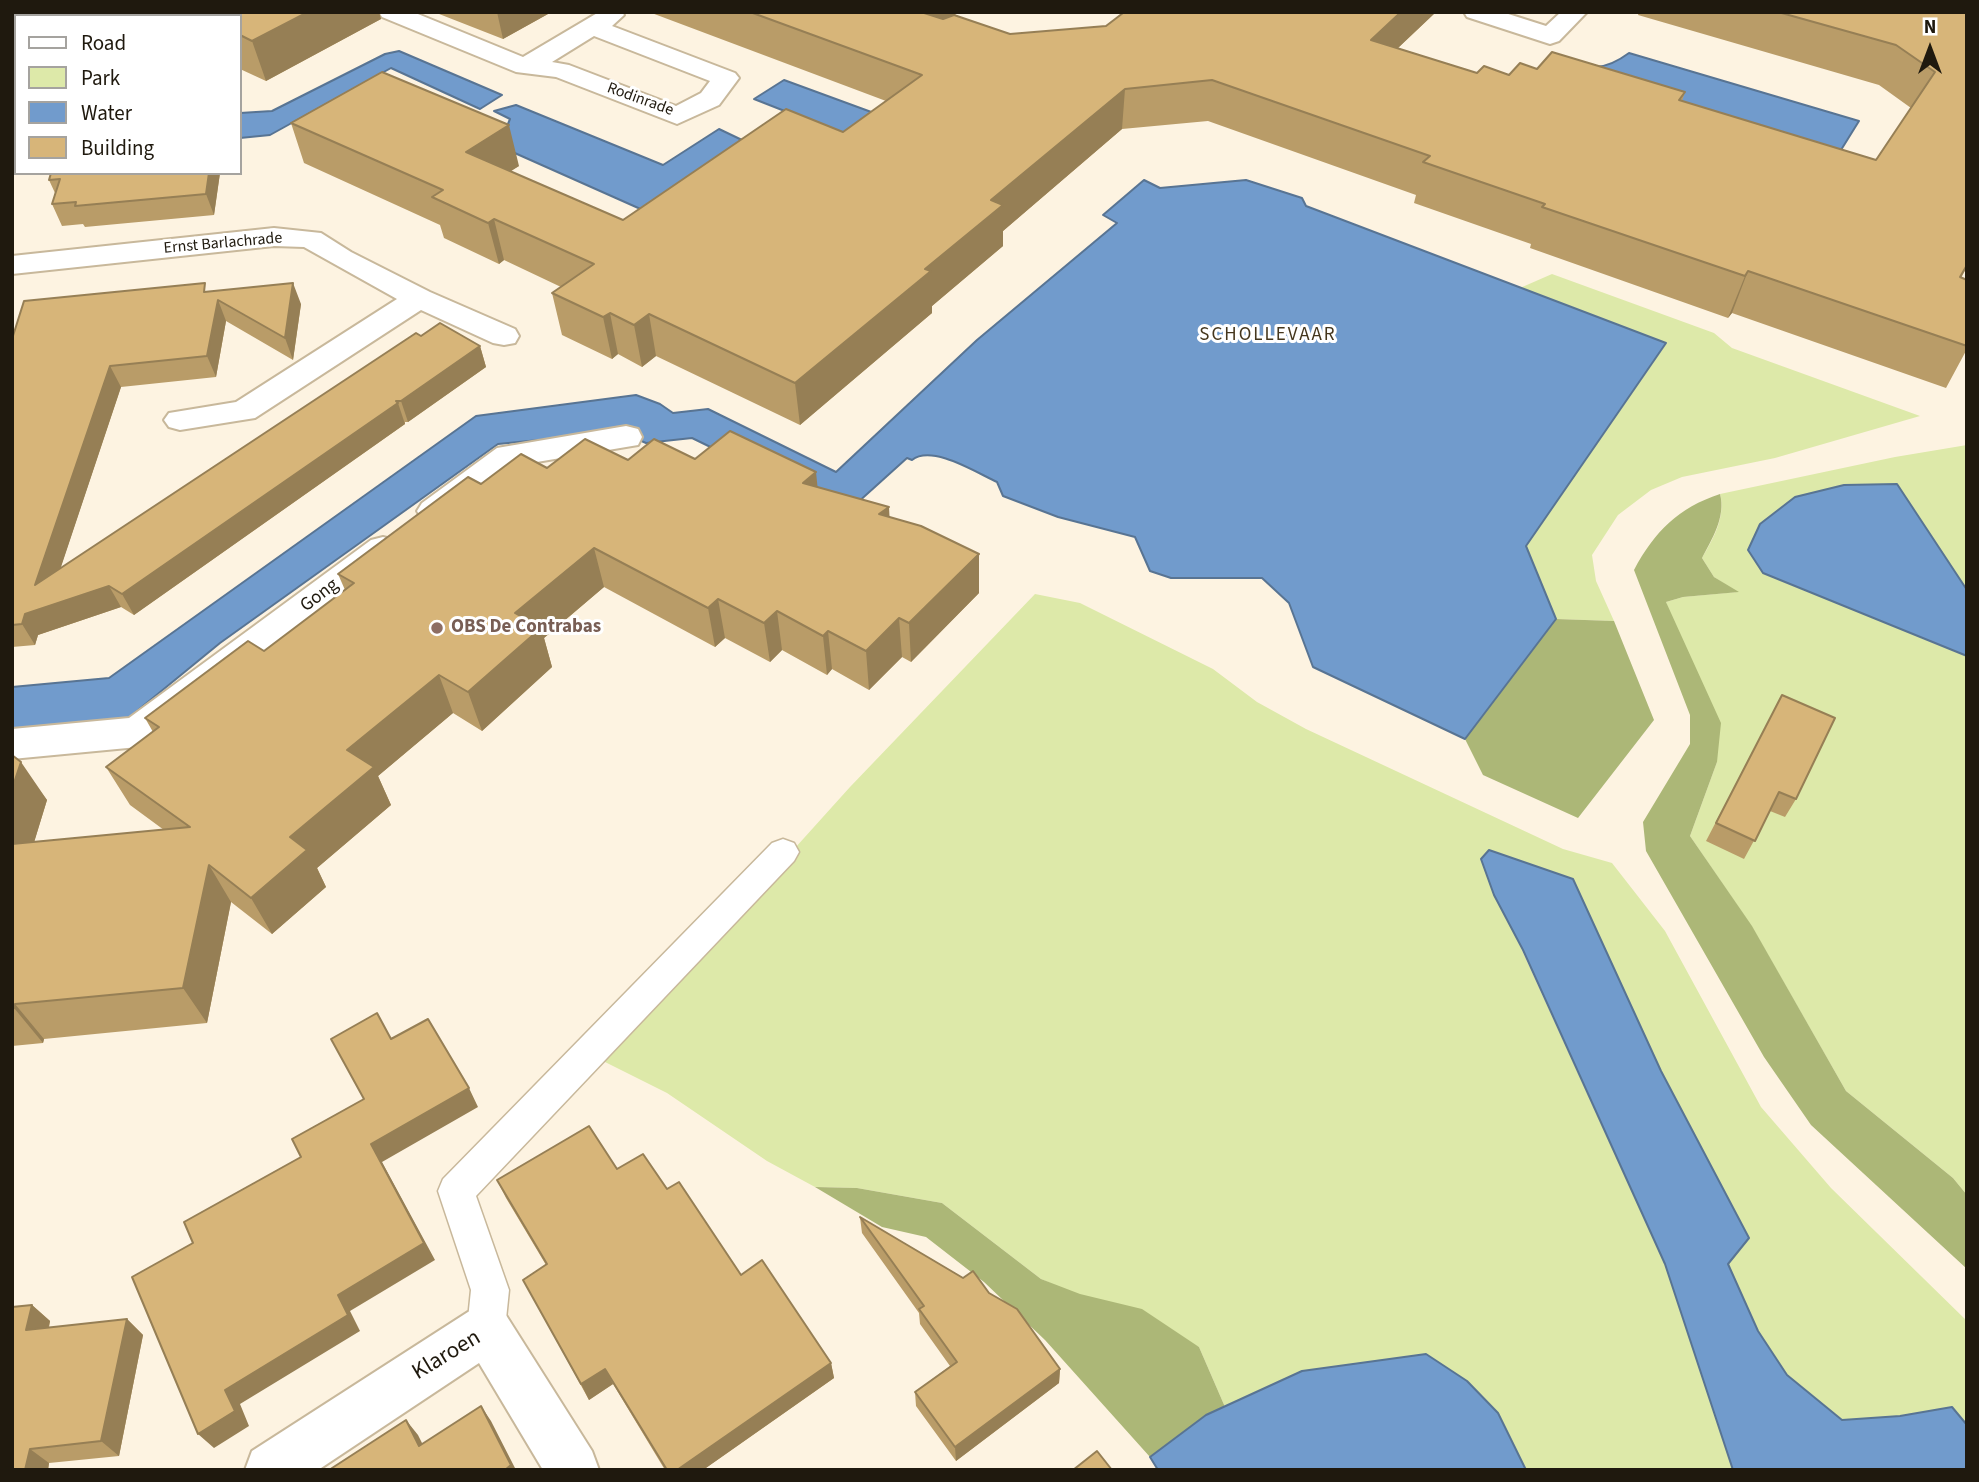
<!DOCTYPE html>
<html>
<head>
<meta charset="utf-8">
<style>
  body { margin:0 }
  #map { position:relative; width:1979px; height:1482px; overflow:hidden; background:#fdf3e1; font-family:"Source Sans 3",sans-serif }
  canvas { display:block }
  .frame { position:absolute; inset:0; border:14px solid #1f190e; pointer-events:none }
  .legend { position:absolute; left:14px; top:14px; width:228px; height:161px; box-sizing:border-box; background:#fff; border:2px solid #a5a39f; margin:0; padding:9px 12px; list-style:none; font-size:21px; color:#1f190e }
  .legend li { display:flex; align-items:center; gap:14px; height:35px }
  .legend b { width:35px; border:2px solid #a5a39f }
  .north { position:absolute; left:1895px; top:14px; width:70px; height:70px; -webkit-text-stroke:5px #fff; paint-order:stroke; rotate:0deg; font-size:19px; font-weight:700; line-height:28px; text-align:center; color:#1f190e }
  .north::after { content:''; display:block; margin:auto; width:24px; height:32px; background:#1f190e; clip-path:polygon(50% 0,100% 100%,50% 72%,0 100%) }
</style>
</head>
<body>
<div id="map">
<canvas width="1979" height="1482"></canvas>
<div class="frame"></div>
<ul class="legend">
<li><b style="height:9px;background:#fff"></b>Road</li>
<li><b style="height:19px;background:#dde9a9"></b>Park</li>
<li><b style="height:19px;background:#719bcc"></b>Water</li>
<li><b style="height:19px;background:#d7b579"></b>Building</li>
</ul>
<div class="north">N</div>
</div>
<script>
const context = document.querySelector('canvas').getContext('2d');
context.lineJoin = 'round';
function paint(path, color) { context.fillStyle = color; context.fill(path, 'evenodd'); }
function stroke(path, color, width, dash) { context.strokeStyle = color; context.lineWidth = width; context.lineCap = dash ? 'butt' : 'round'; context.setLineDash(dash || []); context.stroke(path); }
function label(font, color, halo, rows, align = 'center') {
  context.font = font + ' "Source Sans 3",sans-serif'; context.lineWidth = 6; context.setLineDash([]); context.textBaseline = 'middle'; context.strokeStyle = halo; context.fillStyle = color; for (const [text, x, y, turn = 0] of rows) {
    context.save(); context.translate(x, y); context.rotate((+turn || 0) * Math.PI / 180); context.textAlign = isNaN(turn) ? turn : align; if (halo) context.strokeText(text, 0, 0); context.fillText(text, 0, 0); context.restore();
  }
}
const green = new Path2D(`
  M 1552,274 L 1714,333 L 1732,348 L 1920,416 L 1775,458 L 1682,477 L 1651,490 L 1618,515 L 1592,555 L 1596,581 L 1614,621 L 1556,619 L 1526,546 L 1666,344 L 1520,288 Z
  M 1967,445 L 1967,590 L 1957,578 L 1921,638 L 1967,656 L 1967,1195 L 1953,1178 L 1846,1091 L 1752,927 L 1690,836 L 1717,762 L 1666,602 L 1683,597 L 1737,592 L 1714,577 L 1702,558 C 1713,539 1726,517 1720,494 L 1895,457 Z
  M 1035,594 L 1080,603 L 1213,669 L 1257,702 L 1306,729 L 1563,849 L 1612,863 L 1665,931 L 1761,1107 L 1831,1188 L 1967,1321 L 1967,1425 L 1952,1407 L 1900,1416 L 1842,1420 L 1787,1375 L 1758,1331 L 1728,1264 L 1749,1238 L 1661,1071 L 1489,878 L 1665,1264 L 1733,1470 L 1526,1470 L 1498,1413 L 1302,1371 L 1225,1407 L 1199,1347 L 1041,1279 L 942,1203 L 857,1188 L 815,1187 L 767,1161 L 667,1093 L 603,1061 L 850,787 Z`);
const forest = new Path2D(`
  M 1720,494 C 1726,517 1712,539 1702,558 L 1714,577 L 1739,592 L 1683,597 L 1666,602 L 1721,723 L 1717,762 L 1690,836 L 1752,926 L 1846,1091 L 1953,1178 L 1967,1195 L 1967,1269 L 1811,1125 L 1764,1057 L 1646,851 L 1643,822 L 1690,744 L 1690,715 L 1634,570 C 1655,531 1678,508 1720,494 Z
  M 1556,619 L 1614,621 L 1654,720 L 1578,818 L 1483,775 L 1465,739 Z
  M 815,1187 L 857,1188 L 942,1203 L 1041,1279 L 1080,1294 L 1142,1309 L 1199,1347 L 1225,1407 L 1206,1415 L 1150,1457 L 1045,1340 L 984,1282 L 926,1237 L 882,1227 Z`);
const water = new Path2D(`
  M 399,51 L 502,95 L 480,109 L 391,68 L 270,135 L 240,138 L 240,113 L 272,111 L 385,54 Z
  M 1629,53 L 1859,121 L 1836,158 L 1549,58 C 1584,65 1598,76 1629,53 Z
  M 784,80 L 904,124 L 874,146 L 754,99 Z
  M 516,105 L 663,165 L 719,129 L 742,140 L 645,211 L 499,146 L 510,119 L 494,111 Z
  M 1144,180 L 1160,188 L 1246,180 L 1302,198 L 1306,206 L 1666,343 L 1526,546 L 1556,619 L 1465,739 L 1313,667 L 1289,603 L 1262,578 L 1171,578 L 1150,571 L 1135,537 L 1058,517 L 1003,496 L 997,482 C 977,473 932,444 912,460 L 907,458 L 846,513 L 692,438 L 646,443 L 621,432 L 498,444 L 220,643 L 126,720 L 12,729 L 12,687 L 109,678 L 476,416 L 636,395 L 660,404 L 673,413 L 708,409 L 836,472 L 977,340 L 1117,223 L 1103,215 Z
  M 1897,484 L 1967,590 L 1967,656 L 1763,573 L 1748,550 L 1760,524 L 1795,497 L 1844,485 Z
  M 1489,850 L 1573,879 L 1661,1071 L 1749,1238 L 1728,1264 L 1758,1331 L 1787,1375 L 1842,1420 L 1900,1416 L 1952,1407 L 1967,1425 L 1967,1470 L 1733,1470 L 1665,1264 L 1523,950 L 1494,895 L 1481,859 Z
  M 1426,1354 L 1467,1381 L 1498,1413 L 1526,1470 L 1158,1470 L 1150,1457 L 1206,1415 L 1302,1371 Z`);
const lane = new Path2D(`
  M 783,839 L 794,843 L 799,852 L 794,861 L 476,1196 L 509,1290 L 505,1329 L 500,1342 L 486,1348 L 472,1342 L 467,1329 L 471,1290 L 438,1191 L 443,1179 L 772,843 Z`);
const street = new Path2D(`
  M 379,12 L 413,12 L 523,57 L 599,12 L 622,12 L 624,15 L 612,26 L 735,73 L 739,78 L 719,105 L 677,124 L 556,77 L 516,72 L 382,17 ZM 594,36 L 710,81 L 701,93 L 676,106 L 569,65 L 552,62 Z
  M 1464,12 L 1502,12 L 1546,26 L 1561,12 L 1587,12 L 1559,41 L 1550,44 L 1467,17 Z
  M 274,228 L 321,233 L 351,252 L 430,292 L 515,329 L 519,336 L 515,343 L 504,345 L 493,343 L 421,310 L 255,418 L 180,430 L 169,427 L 164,420 L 169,413 L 236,402 L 397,299 L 304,247 L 274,246 L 12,274 L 12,256 Z
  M 626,426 L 638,429 L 642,437 L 638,445 L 519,465 L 446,519 L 434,523 L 422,519 L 417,511 L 422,503 L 497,448 Z
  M 383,537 L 395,540 L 400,549 L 395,558 L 152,742 L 138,747 L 12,759 L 12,729 L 129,718 L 371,540 Z
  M 486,1304 L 504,1312 L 592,1451 L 599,1470 L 543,1470 L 479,1363 L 318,1470 L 245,1470 L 252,1451 L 468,1312 Z`);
const secondary = new Path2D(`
  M 67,12 L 95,12 L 93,16 L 65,16 Z
  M 16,66 L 16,86 L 12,87 L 12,67 Z`);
const wall = new Path2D(`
  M 139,12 L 379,12 L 381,19 L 266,81 L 240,69 L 240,16 L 141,16 Z
  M 434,12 L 549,12 L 548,14 L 503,39 Z
  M 649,12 L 958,12 L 955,15 L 1010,34 L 1436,12 L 1398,48 L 1477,73 L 1509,75 L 1537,69 L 1685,92 L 1682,101 L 1876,160 L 1911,108 L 1879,85 L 1638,15 L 1639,12 L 1967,12 L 1967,267 L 1961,278 L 1967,280 L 1967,349 L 1946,388 L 1732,313 L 1728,318 L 1530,248 L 1531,244 L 1414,203 L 1416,195 L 1208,121 L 1122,129 L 1003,231 L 1003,246 L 932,306 L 932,313 L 800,425 L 656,356 L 642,367 L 618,354 L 612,359 L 562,335 L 552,293 L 561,287 L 504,260 L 499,264 L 444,238 L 440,225 L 304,163 L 291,123 L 519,166 L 510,171 L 623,220 L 843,132 L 886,101 Z
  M 51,173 L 220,173 L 214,215 L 85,227 L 83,224 L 62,226 L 52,204 L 55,193 L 49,180 Z
  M 209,292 L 301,304 L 293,360 L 226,321 L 216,377 L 121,387 L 60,569 L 421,336 L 480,346 L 486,367 L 408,422 L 405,422 L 405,424 L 134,615 L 121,607 L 38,635 L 35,645 L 12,647 L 12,339 Z
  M 695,459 L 818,487 L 979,554 L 979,593 L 911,662 L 902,657 L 869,690 L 832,669 L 827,675 L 782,650 L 770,662 L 725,638 L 715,647 L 604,587 L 544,638 L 552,667 L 482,731 L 453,713 L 378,776 L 391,805 L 317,868 L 326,887 L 272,934 L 231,902 L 207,1023 L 44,1039 L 43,1043 L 12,1046 L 12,755 L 47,800 L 34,842 L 164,830 L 130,805 L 106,767 L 153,732 L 145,718 L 264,651 L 345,590 L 338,574 L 481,484 L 547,468 L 628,460 Z
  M 1782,695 L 1796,799 L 1785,817 L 1770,811 L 1744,859 L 1706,841 Z
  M 617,1169 L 667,1189 L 741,1275 L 831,1363 L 834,1378 L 703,1470 L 665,1470 L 613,1384 L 589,1400 L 523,1280 L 546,1265 L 506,1198 L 497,1180 Z
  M 860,1217 L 989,1293 L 1060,1369 L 1059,1383 L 956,1461 L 916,1406 L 915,1392 L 950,1366 L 920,1324 L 919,1313 L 862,1233 Z
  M 32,1305 L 50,1321 L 49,1328 L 127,1319 L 143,1335 L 119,1456 L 49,1463 L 48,1470 L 12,1470 Z`);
const shadedWall = new Path2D(`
  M 308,12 L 379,12 L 381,19 L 266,81 L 252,41 Z
  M 497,12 L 549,12 L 548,14 L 503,39 Z
  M 929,12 L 958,12 L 930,32 Z
  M 1401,12 L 1436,12 L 1364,80 L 1371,40 Z
  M 1125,89 L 1122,129 L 1003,231 L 1003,246 L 932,306 L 932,313 L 800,425 L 795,383 L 925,269 L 991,200 Z
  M 509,125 L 519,166 L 477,193 L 466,152 Z
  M 209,173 L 220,173 L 214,215 L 206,194 Z
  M 494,219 L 504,260 L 499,264 L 488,223 Z
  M 1748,271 L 1732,313 L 1728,318 L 1745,276 Z
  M 293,283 L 301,304 L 293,360 L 285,338 Z
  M 218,300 L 226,321 L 216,377 L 207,356 Z
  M 610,313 L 618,354 L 612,359 L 603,317 Z
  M 649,314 L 656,356 L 642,367 L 634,325 Z
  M 480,346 L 486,367 L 408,422 L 401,401 Z
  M 110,366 L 121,387 L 48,606 L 35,585 Z
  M 398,403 L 405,424 L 134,615 L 122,594 Z
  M 816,472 L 820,511 L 803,483 Z
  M 889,507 L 891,546 L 879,514 Z
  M 594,548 L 604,587 L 544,638 L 552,667 L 482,731 L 468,692 L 515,613 Z
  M 979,554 L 979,593 L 911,662 L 909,623 Z
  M 109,586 L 121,607 L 38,635 L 35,645 L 22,624 L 25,614 Z
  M 718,599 L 725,638 L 715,647 L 708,608 Z
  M 777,611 L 782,650 L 770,662 L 764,623 Z
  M 899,618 L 902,657 L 869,690 L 866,651 Z
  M 828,631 L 832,669 L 827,675 L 823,636 Z
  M 439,675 L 453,713 L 378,776 L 391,805 L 317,868 L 326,887 L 272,934 L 251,898 L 347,750 Z
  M 21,762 L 47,800 L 22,882 L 12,869 L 12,789 Z
  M 209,865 L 231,902 L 207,1023 L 183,988 Z
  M 15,1004 L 44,1039 L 43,1043 L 14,1008 Z
  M 469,1088 L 478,1107 L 382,1162 L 435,1260 L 350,1311 L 360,1331 L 240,1404 L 249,1426 L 214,1448 L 198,1434 L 225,1390 L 338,1295 L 371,1144 Z
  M 32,1305 L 50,1321 L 44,1346 L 26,1330 Z
  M 127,1319 L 143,1335 L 119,1456 L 101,1441 Z
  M 831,1363 L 834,1378 L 703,1470 L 677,1470 Z
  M 605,1369 L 613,1384 L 589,1400 L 581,1384 Z
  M 1060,1369 L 1059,1383 L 956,1461 L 955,1447 Z
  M 481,1406 L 491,1421 L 516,1470 L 505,1470 Z
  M 406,1420 L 418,1435 L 431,1461 L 419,1446 Z
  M 30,1449 L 49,1463 L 48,1470 L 25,1470 Z`);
const building = new Path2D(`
  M 187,12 L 308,12 L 252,41 L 240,35 L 240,16 L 195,16 Z
  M 750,12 L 921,12 L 943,19 L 954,15 L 1010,34 L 1106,26 L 1123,13 L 1130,12 L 1401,12 L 1371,40 L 1477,73 L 1484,66 L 1509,75 L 1520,63 L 1537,69 L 1552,52 L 1685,92 L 1679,100 L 1876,160 L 1935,72 L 1896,45 L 1778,12 L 1967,12 L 1967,265 L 1960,277 L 1967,280 L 1967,346 L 1748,271 L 1745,276 L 1542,207 L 1545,204 L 1423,162 L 1430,156 L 1212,80 L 1125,89 L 991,200 L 1003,205 L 925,269 L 931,271 L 795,383 L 649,314 L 634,325 L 610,313 L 603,317 L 552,293 L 594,264 L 494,219 L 488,223 L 432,197 L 443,190 L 291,123 L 382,72 L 509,125 L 466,152 L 623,220 L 786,109 L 843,132 L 922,75 Z
  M 51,173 L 209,173 L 206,194 L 75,206 L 76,202 L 52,204 L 60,179 L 49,180 Z
  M 205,283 L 204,292 L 293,283 L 285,338 L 218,300 L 207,356 L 110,366 L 35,585 L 416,333 L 421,336 L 440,323 L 480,346 L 401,401 L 396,401 L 398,403 L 122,594 L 109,586 L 25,614 L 22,624 L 12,625 L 12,339 L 24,301 Z
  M 730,431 L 816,472 L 803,483 L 889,507 L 879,514 L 921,526 L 979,554 L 909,623 L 899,618 L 866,651 L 828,631 L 823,636 L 777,611 L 764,623 L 718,599 L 708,608 L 594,548 L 515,613 L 541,628 L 468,692 L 439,675 L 347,750 L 374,767 L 290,837 L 307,850 L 251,898 L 209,865 L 183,988 L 15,1004 L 14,1008 L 12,1009 L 12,844 L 190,827 L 106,767 L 159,727 L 145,718 L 248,641 L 264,651 L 354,583 L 338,574 L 468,477 L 481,484 L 521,454 L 547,468 L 585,439 L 628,460 L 654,439 L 695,459 Z
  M 1782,695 L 1835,718 L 1796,799 L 1779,792 L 1755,841 L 1716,823 Z
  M 12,755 L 21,762 L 12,789 Z
  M 377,1013 L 391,1039 L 428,1019 L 469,1088 L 371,1144 L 424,1243 L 338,1295 L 348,1315 L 225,1390 L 235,1411 L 198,1434 L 132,1277 L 193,1243 L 184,1222 L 301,1157 L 292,1139 L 364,1099 L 331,1039 Z
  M 589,1126 L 617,1169 L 643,1154 L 667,1189 L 679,1182 L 741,1275 L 762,1260 L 831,1363 L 677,1470 L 667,1470 L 605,1369 L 581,1384 L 523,1280 L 547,1264 L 497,1180 Z
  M 860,1217 L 963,1278 L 973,1271 L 989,1293 L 1017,1309 L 1060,1369 L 955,1447 L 915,1392 L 957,1362 L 919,1309 L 924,1306 Z
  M 32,1305 L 26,1330 L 127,1319 L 101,1441 L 30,1449 L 25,1470 L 12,1470 L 12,1307 Z
  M 481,1406 L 511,1465 L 505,1470 L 329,1470 L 406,1420 L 419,1446 Z
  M 1097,1451 L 1112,1470 L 1073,1470 Z`);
const markers = [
  [437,628,7,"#8d6e63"]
];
const farStreetnames = [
  ["Rodinrade",640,100,20],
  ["Ernst Barlachrade",223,244,-5]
];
const farQuarternames = [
  ["SCHOLLEVAAR",1268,336]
];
const streetNames = [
  ["Gong",320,596,-37]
];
const educationNames = [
  ["OBS De Contrabas",451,628]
];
const nearStreetnames = [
  ["Klaroen",447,1356,-31]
];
paint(green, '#dde9a9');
paint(forest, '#acb777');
paint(water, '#719bcc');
stroke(water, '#587493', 2);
stroke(lane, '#c8b89b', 3);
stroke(street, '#c8b89b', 4);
stroke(secondary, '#c8b89b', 4);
paint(lane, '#fff');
paint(street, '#fff');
paint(secondary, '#fff');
paint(wall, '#b99c68');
paint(shadedWall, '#967f55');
paint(building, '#d7b579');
stroke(building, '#967f55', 2);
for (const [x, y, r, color] of markers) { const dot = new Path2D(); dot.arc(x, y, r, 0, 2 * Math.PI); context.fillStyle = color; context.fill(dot); stroke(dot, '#fff', 2.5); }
label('16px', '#1f190e', '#fff', farStreetnames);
context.letterSpacing = '2px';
label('19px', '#44361d', '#fff', farQuarternames);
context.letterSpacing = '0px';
label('19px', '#1f190e', '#fff', streetNames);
label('bold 19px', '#785e54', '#fff', educationNames, 'left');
label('23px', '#1f190e', '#fff', nearStreetnames);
</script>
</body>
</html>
